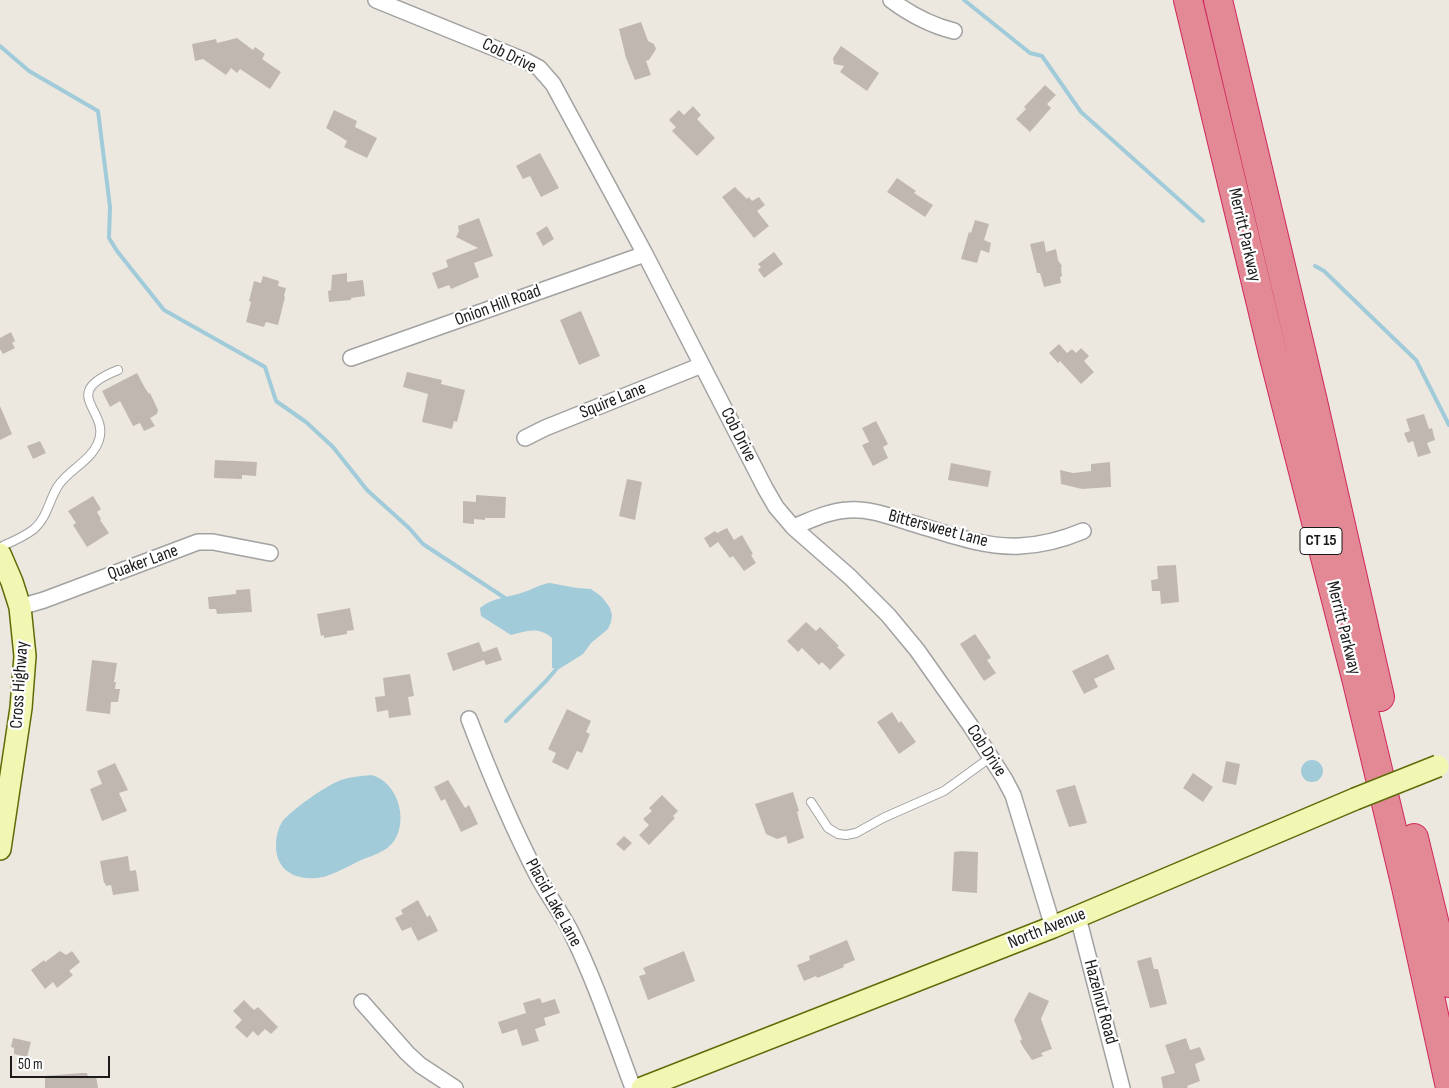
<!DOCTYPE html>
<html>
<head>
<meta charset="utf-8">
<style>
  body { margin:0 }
  #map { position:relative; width:1449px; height:1088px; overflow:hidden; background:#ece8e0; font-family:"Sofia Sans Condensed",sans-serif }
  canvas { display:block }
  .scale { position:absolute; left:10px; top:1056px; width:100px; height:22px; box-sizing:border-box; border:2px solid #1b1b1b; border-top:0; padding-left:6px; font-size:15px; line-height:18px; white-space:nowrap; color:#1b1b1b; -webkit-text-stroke:4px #fff; paint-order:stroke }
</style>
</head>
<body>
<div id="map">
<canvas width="1449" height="1088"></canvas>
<div class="scale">50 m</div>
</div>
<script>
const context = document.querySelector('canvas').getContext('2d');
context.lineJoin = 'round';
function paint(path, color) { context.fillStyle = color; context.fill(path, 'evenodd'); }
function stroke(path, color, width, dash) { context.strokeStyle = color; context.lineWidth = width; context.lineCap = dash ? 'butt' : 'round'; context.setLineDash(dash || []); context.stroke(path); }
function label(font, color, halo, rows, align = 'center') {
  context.font = font + ' "Sofia Sans Condensed",sans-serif'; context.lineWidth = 4.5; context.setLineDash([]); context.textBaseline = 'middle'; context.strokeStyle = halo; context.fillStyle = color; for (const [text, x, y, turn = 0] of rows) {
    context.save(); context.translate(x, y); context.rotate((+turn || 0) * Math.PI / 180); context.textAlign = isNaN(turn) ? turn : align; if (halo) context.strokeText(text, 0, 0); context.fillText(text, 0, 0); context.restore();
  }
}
const water = new Path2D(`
  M 550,583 L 577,588 L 591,589 L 602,597 L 610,608 L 612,615 L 611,622 L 608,629 L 591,643 L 583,654 L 559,669 L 552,668 L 552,638 C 539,626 526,631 511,635 L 481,616 L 480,608 C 493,597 508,598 524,592 C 534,589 540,584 550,583 Z
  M1301 771a11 11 0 1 1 22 0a11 11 0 1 1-22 0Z
  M 371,775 C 401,782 412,831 386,849 C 377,855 364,858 355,863 C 345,868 334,874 323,877 C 298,882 275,872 276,844 C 276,836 278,829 282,822 C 291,810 327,785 341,780 C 350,777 362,776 371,775 Z`);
const stream = new Path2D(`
  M 964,0 L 1030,53 L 1042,56 L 1081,112 L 1203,221
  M 0,46 L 29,71 L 98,111 L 110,207 L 109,238 L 117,251 L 164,310 L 265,367 L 276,401 L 306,422 L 333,447 L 367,490 L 409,528 L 423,544 L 508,600
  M 1315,266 L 1324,271 L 1416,360 L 1449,425
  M 506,721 L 547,680 L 558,667`);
const building = new Path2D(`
  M 641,22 L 648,41 L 654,44 L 656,49 L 649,60 L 646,61 L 651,75 L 635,80 L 626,58 L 619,29 Z
  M 237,38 L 253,50 L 255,47 L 265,54 L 262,59 L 281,72 L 270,89 L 240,69 L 237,73 L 231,68 L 226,75 L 203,59 L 195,61 L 192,44 L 216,39 L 217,43 Z
  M 841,46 L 879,73 L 867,91 L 840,72 L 844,66 L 834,64 L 833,58 Z
  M 1045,85 L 1056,95 L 1047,104 L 1051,108 L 1030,132 L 1016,119 L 1026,109 L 1024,107 Z
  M 693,106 L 701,115 L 697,119 L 715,138 L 697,156 L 672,131 L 676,127 L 669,120 L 679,110 L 684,115 Z
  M 334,110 L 357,121 L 355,127 L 377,138 L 367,158 L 344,147 L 347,141 L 326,128 Z
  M 540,153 L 559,188 L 541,197 L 530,176 L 523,179 L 516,166 Z
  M 897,178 L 916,191 L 914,193 L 933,205 L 925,217 L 887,192 Z
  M 735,187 L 747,199 L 749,197 L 752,201 L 759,197 L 765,205 L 757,211 L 769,226 L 754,238 L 722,197 Z
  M 479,218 L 493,256 L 474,263 L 479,277 L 451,289 L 449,285 L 438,289 L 432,273 L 448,267 L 446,260 L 478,248 L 456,237 L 459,231 L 458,226 Z
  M 975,220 L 989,224 L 984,240 L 991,243 L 989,253 L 981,250 L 977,263 L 961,259 L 969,232 L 971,233 Z
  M 547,226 L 554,239 L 543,246 L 536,233 Z
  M 1044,241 L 1046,252 L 1056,249 L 1058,260 L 1062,266 L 1061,267 L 1062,276 L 1060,277 L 1061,283 L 1044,287 L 1040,273 L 1037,273 L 1030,244 Z
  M 774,252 L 783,264 L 764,278 L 758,270 L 761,267 L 758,264 Z
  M 347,273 L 347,282 L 363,280 L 365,296 L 351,298 L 351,300 L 329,302 L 328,291 L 331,290 L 332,275 Z
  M 263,276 L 279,281 L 278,286 L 286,288 L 284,296 L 285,297 L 278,325 L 266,322 L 264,327 L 246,322 L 251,302 L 249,301 L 254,281 L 261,283 Z
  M 581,311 L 600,356 L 579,365 L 560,320 Z
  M 11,332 L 15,341 L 12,343 L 15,348 L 3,354 L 0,349 L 0,338 Z
  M 1059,344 L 1067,353 L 1072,349 L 1076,353 L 1081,348 L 1089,356 L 1084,361 L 1094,372 L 1081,384 L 1060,361 L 1058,363 L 1049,353 Z
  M 407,372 L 442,380 L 441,384 L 465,390 L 457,422 L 454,421 L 452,429 L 422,422 L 428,394 L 403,387 Z
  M 137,373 L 145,388 L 149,394 L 150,393 L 158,410 L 157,414 L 150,418 L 155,426 L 144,431 L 140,423 L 133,426 L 120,401 L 110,407 L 102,391 Z
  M 0,406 L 12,434 L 0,440 Z
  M 1424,414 L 1429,429 L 1432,428 L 1435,440 L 1427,443 L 1431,453 L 1418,457 L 1413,441 L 1408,443 L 1404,433 L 1410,431 L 1406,419 Z
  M 876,421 L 888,444 L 883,447 L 888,458 L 873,466 L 862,445 L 869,442 L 862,428 Z
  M 40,441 L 46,453 L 33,459 L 27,446 Z
  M 215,460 L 257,462 L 256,476 L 242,475 L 242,479 L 214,478 Z
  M 1110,462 L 1111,487 L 1082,489 L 1061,484 L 1060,470 L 1073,473 L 1091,471 L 1091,464 Z
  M 951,463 L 991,471 L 988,487 L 948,480 Z
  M 627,479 L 642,482 L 635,520 L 619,516 Z
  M 476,495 L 506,497 L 505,518 L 485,518 L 485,520 L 474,519 L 474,524 L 463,523 L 463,501 L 476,502 Z
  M 93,496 L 101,509 L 97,512 L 101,519 L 100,520 L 109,533 L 87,547 L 73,525 L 76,523 L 68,511 Z
  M 727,528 L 734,540 L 742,535 L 753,554 L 751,555 L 756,563 L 744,571 L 733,556 L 730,558 L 718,542 L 710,548 L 704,538 L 715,531 L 717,533 Z
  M 1176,565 L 1179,602 L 1161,604 L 1160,591 L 1152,591 L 1151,580 L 1158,579 L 1157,566 Z
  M 250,589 L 252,612 L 217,614 L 216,609 L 209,609 L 208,597 L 236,594 L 236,590 Z
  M 350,608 L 354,630 L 347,631 L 347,634 L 324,638 L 324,635 L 321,636 L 317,614 Z
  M 806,622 L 816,631 L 820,627 L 839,646 L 837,647 L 845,655 L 830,670 L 822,662 L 819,665 L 802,648 L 798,652 L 787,641 Z
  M 975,634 L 990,656 L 991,658 L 987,660 L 996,673 L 984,681 L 960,644 Z
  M 479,642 L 483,652 L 497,647 L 502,660 L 486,665 L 484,660 L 453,671 L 447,653 Z
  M 1108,654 L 1115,669 L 1094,679 L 1098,687 L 1084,694 L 1072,671 Z
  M 92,660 L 117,663 L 114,682 L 116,682 L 115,689 L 120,689 L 118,702 L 111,702 L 110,714 L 86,711 Z
  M 410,674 L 414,696 L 408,697 L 411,715 L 389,718 L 388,710 L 377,712 L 375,697 L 385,696 L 383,678 Z
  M 567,709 L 591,721 L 586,732 L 590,734 L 582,753 L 577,751 L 568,770 L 552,762 L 556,753 L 548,749 Z
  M 892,712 L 899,723 L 901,721 L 916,742 L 899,754 L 877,722 Z
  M 1226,761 L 1240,764 L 1236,785 L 1222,782 Z
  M 115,763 L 128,790 L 119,793 L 127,811 L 102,821 L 90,789 L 102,784 L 97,771 Z
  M 1193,773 L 1213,787 L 1203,802 L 1183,788 Z
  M 448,780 L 465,808 L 469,805 L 478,824 L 461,832 L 445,799 L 441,801 L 434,787 Z
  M 1075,785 L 1087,823 L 1069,827 L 1056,790 Z
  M 793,792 L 799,811 L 797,812 L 804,838 L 788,844 L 786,836 L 777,839 L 766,834 L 755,804 Z
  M 662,795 L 678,811 L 673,816 L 675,818 L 649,845 L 639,835 L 649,825 L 643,819 L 652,811 L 649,808 Z
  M 624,836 L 632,843 L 624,851 L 616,844 Z
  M 961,851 L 978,852 L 977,893 L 952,891 L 954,852 Z
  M 128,856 L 130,871 L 136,870 L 139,891 L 113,895 L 111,885 L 106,886 L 105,883 L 104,883 L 100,861 Z
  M 418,900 L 427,917 L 430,915 L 438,931 L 418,941 L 411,927 L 402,931 L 395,918 L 403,914 L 401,910 Z
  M 847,940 L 855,960 L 843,965 L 844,967 L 827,974 L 817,978 L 816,976 L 804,981 L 797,965 L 810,960 L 809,956 Z
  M 60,951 L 66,955 L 72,951 L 80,962 L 69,971 L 73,975 L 57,988 L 53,982 L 45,989 L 31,970 L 44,960 L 45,962 Z
  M 684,951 L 695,981 L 648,1000 L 639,976 L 646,974 L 643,968 Z
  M 1151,957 L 1154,969 L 1158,969 L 1167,1004 L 1150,1008 L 1137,961 Z
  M 1029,992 L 1049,1001 L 1041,1019 L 1052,1049 L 1041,1053 L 1043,1056 L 1032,1060 L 1023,1047 L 1020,1041 L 1022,1039 L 1014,1020 Z
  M 540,998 L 542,1003 L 555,999 L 560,1013 L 544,1018 L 546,1025 L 535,1029 L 539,1041 L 522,1046 L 517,1029 L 502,1034 L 498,1022 L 526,1013 L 523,1003 Z
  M 244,1000 L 254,1010 L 258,1007 L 278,1027 L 271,1034 L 265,1029 L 258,1036 L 253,1031 L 247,1038 L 235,1027 L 242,1020 L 233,1011 Z
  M 13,1038 L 31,1042 L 27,1057 L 14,1054 L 14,1048 L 11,1047 Z
  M 1186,1038 L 1190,1050 L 1200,1047 L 1205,1060 L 1195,1064 L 1200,1081 L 1187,1086 L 1188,1088 L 1163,1088 L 1161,1077 L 1175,1073 L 1165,1045 Z
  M 81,1073 L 87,1073 L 88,1077 L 96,1076 L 98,1088 L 45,1088 L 45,1076 Z`);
const lane = new Path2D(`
  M 0,547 C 12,542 24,537 34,529 C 47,518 49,500 58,486 C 69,469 92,461 99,440 C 109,409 58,394 118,370
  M 811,802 L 828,828 L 838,834 L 846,835 L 856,833 L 883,818 L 944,791 L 991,757`);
const street = new Path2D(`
  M 376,0 L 526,61 L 539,68 L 553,84 L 645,254 L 765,488 L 776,507 L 793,527 L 850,577 L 888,615 L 917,650 L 970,725 L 1004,778 L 1013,795 L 1053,927
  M 891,0 C 911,15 930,25 954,31
  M 351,358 L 645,254
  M 525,438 L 545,428 L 702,365
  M 793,527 C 811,520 829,511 848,510 C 867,508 889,516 908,522 C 943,532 982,548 1020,546 C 1041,545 1064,539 1083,531
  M 20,607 L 44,600 L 198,542 L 213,542 L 270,553
  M 469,719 C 489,772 511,824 537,875 C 547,894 560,911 570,930 C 595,980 613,1035 633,1088
  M 1078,917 L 1122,1088
  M 362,1002 L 407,1053 L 420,1065 L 455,1088`);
const secondary = new Path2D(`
  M 0,554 L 12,582 L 20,607 L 25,656 L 21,708 L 0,849
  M 642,1088 L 1053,927 L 1355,799`);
const highway = new Path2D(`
  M 1188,0 L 1273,354 L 1357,682 L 1406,887 L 1449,1083
  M 1218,0 L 1312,397 L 1380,697
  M 1414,838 L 1449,983`);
const secondaryBridge = new Path2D(`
  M 1355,799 L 1438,766`);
const shields = [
  [1321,541,42]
];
const shieldNames = [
  ["CT 15",1321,541]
];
const streetNames = [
  ["Cob Drive",509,56,26],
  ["Merritt Parkway",1244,235,77],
  ["Onion Hill Road",498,306,-20],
  ["Squire Lane",613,401,-22],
  ["Cob Drive",738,435,63],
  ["Bittersweet Lane",938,529,15],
  ["Quaker Lane",143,563,-20],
  ["Merritt Parkway",1343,628,76],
  ["Cross Highway",20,685,-86],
  ["Cob Drive",986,751,57],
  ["Placid Lake Lane",553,903,61],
  ["North Avenue",1047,929,-22],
  ["Hazelnut Road",1100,1002,75]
];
paint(water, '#a1cbd9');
stroke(stream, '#a1cbd9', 4);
paint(building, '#c0b8b0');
stroke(lane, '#a2a2a2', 10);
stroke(street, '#a2a2a2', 18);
stroke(secondary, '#5e6c08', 24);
stroke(highway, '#cf285c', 30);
stroke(lane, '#fff', 8);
stroke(street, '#fff', 15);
stroke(secondary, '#f1f7b3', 21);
stroke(highway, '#e38996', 28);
stroke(secondaryBridge, '#5e6c08', 24, []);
stroke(secondaryBridge, '#f1f7b3', 21);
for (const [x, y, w] of shields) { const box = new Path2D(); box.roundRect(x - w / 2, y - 13.5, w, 27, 4); context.fillStyle = '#fff'; context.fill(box); stroke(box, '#1b1b1b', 1); }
label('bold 16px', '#1b1b1b', null, shieldNames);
label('18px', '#1b1b1b', '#fff', streetNames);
</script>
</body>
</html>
